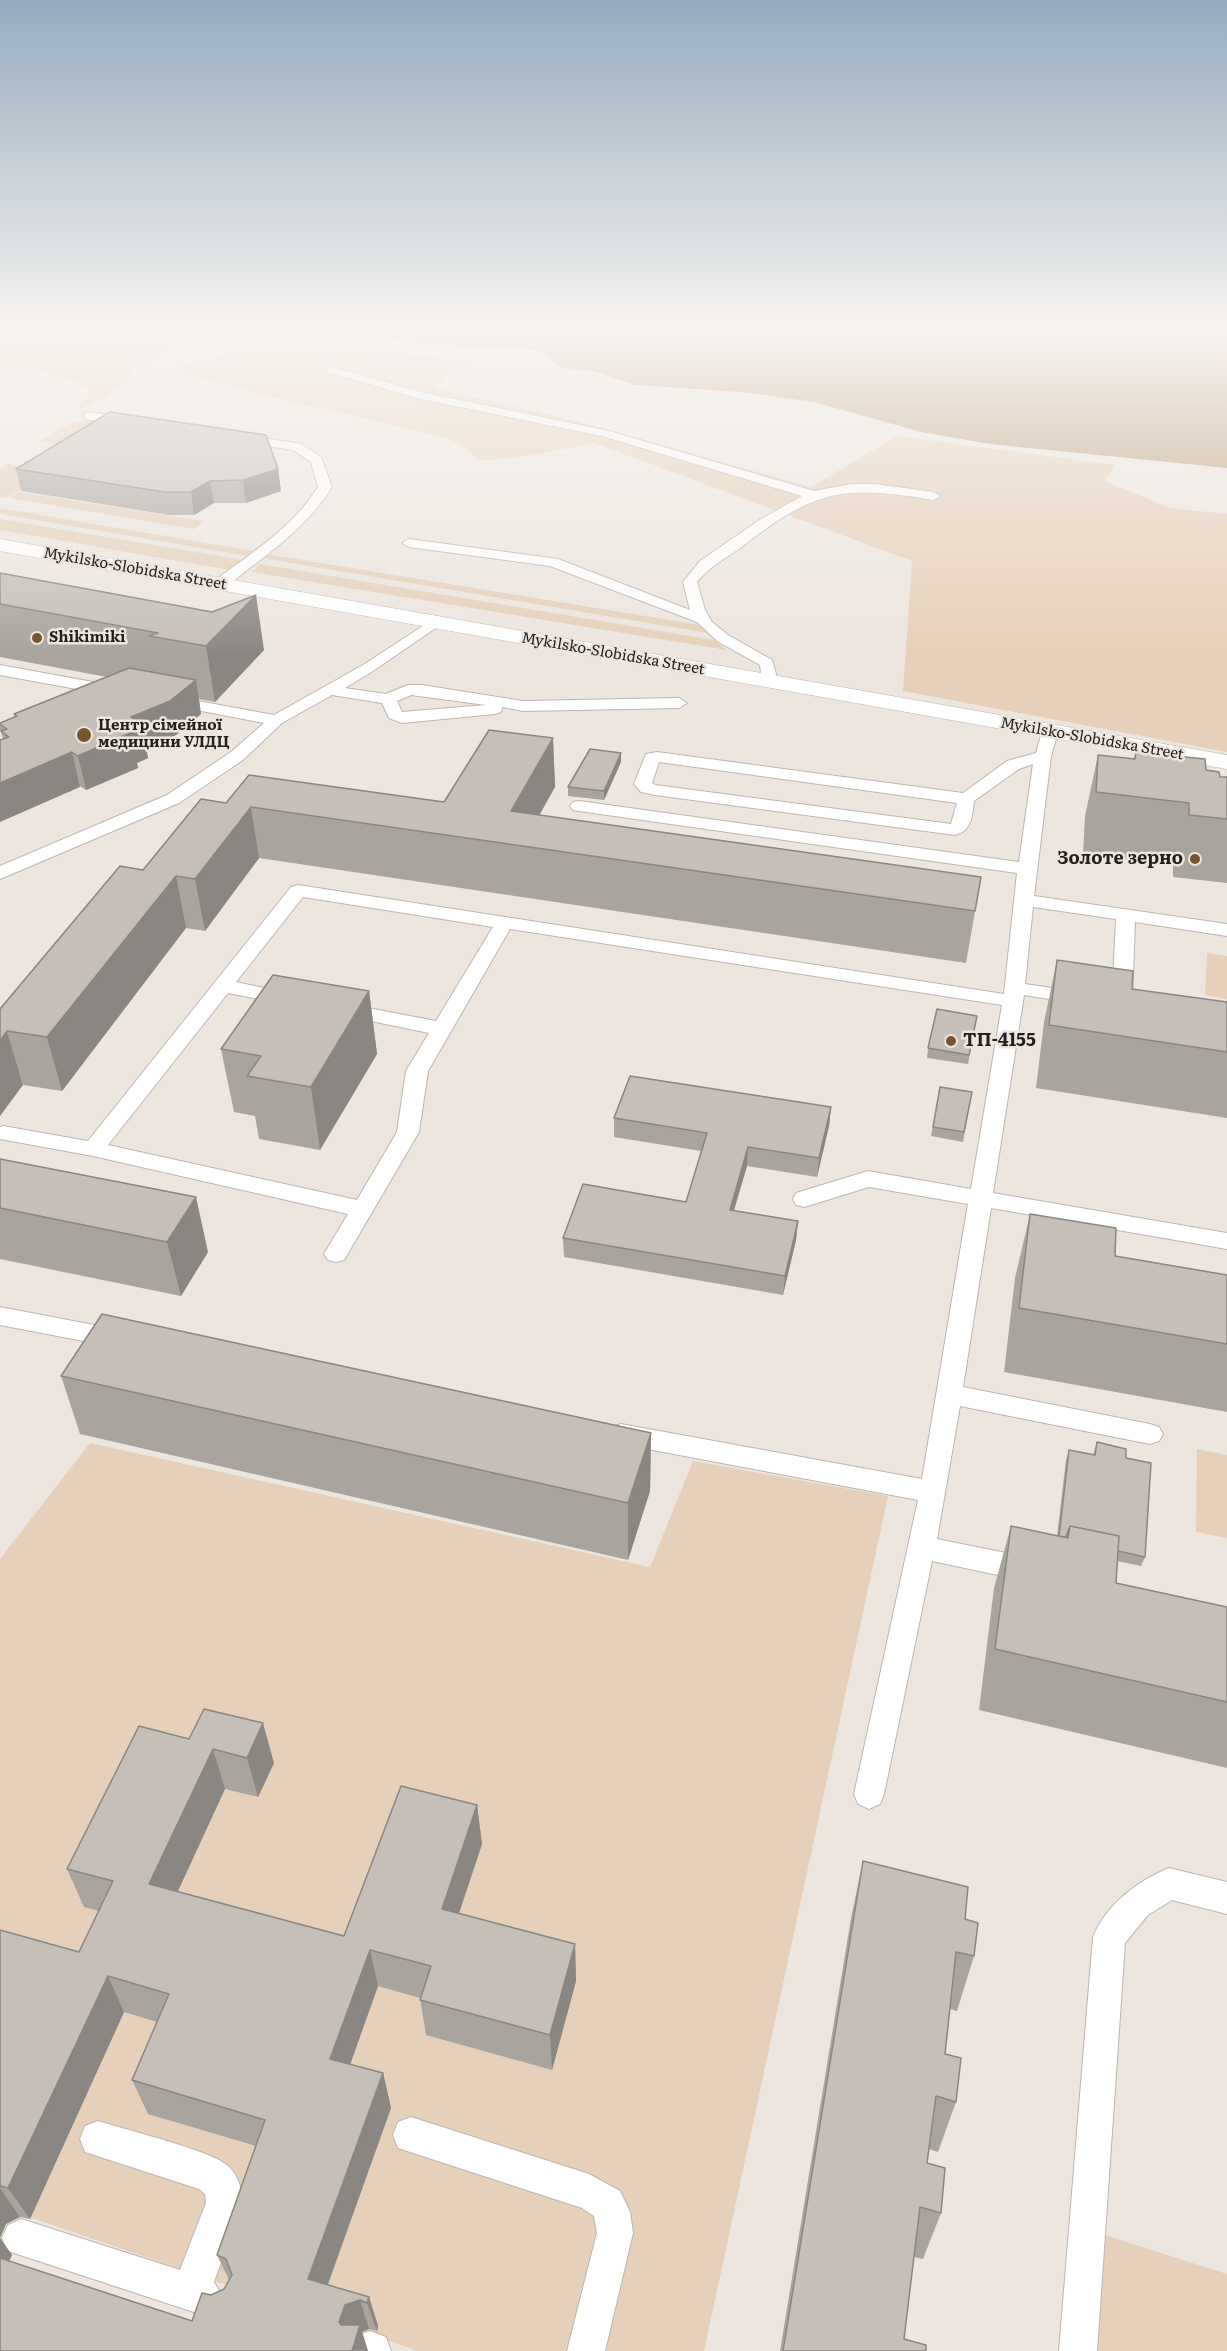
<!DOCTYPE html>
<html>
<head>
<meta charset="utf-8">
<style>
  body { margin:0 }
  canvas { display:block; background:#ede6df }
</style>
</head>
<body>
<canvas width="1227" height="2351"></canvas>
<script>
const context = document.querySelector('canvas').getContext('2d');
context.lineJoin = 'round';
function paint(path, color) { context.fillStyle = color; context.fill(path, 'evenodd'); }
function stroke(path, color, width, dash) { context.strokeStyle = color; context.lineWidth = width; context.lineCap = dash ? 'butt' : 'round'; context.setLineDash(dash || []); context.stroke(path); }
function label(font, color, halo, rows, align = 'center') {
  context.font = font + ' Literata,serif'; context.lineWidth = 5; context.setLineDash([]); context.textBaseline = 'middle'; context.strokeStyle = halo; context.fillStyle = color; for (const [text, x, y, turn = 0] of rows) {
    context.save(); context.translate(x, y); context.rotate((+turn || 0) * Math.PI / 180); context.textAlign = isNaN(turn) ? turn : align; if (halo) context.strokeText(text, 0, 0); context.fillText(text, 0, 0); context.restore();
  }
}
const green = new Path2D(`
  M 0,329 L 196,329 L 205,333 L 132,372 L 128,384 L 122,384 L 124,385 L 82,409 L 76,408 L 87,399 L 88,389 L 75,380 L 47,376 L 50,373 L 18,368 L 14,371 L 0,369 Z
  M 313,346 L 467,360 L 434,388 L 577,421 L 811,487 L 897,436 L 1116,465 L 1105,481 L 1170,508 L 1227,514 L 1227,752 L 903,691 L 912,561 L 594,443 L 520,457 L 479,461 L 465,448 L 448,438 L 272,397 L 179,372 L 184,363 L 263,348 Z
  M 93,419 L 149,428 L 85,448 L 40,441 L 69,424 Z
  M 8,464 L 49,470 L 7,498 L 0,497 L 0,469 Z
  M 19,492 L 204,521 L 194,529 L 9,498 Z
  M 0,508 L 254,551 L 248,556 L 0,514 Z
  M 0,519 L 242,560 L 230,570 L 0,530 Z
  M 266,554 L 700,625 L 708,633 L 261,558 Z
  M 260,564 L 714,640 L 727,650 L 252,572 Z
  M 1207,953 L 1227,956 L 1227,999 L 1205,995 Z
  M 90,1443 L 650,1567 L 693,1461 L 888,1496 L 704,2351 L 418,2351 L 0,2207 L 0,1559 Z
  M 1197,1449 L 1227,1455 L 1227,1538 L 1196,1532 Z
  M 1086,2229 L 1227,2274 L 1227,2351 L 1078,2351 Z`);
const water = new Path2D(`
  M 275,329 L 1227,329 L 1227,468 L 990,444 L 921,432 L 814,402 L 741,392 L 635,385 L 596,372 L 560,367 L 541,351 L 534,350 L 463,347 L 430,342 L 321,335 Z`);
const lane = new Path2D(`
  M 331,367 L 421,392 L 609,431 L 814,491 L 852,484 L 875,484 L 933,492 L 940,496 L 933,500 C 843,485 817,489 744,545 C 727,558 711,565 697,582 L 705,610 L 712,622 L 728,635 L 772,660 L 778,681 L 770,686 L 762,681 L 760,665 L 717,641 L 697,622 L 550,566 L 409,547 L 402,543 L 409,539 L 558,559 L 690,610 L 683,582 L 700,561 L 761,519 L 802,496 L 602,436 L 421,399 L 327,372 L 327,368 Z
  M 88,412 L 132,418 L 138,422 L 132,426 L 84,419 L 84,413 Z
  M 239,434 L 301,444 L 321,457 L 332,487 C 310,522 279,546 246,571 C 238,577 229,586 219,588 L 212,584 L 214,581 C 252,553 293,527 318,487 L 311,462 L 293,450 L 235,441 L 233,438 Z
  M 435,618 L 442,622 L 440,625 L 373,671 L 345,688 L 386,694 L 408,685 L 422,685 L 523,701 L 679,698 L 687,703 L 679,708 L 523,711 L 502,707 L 501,712 L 495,714 L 402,723 L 389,718 L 382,703 L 332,695 L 282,723 L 243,760 L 179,803 L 0,879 L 0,866 L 167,795 L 231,752 L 264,723 L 165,704 L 163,701 L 165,698 L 171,696 L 274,715 L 363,665 ZM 411,695 L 486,705 L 402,712 L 397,701 Z
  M 0,665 L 115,686 L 123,691 L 115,696 L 0,675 Z
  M 1050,727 L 1058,732 L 1051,756 L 1034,896 L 1227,924 L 1227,936 L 1135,922 L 1132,1000 L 1129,1004 L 1115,1004 L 1112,1000 L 1116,919 L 1033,907 L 1025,984 L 1080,992 L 1087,994 L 1090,998 L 1087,1002 L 1080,1004 L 1024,995 L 993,1193 L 1227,1233 L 1227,1249 L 991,1208 L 963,1387 L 1150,1424 L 1159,1427 L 1163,1434 L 1159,1441 L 1150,1444 L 960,1406 L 937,1539 L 1031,1558 L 1041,1562 L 1045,1570 L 1041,1578 L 1031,1582 L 932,1561 L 884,1794 L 880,1804 L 869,1809 L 858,1804 L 854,1794 L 918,1500 L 621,1444 L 612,1441 L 608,1434 L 612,1427 L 621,1424 L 922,1479 L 968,1204 L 869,1187 L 804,1207 L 796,1205 L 793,1199 L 796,1193 L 868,1171 L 971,1189 L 1002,1005 L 510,929 L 428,1071 L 419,1132 L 344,1260 L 336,1262 L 328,1260 L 324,1254 L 348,1214 L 93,1156 L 0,1139 L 0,1127 L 3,1126 L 88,1141 L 291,887 L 298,885 L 1004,994 L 1017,873 L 579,811 L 573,810 L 570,806 L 573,802 L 579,801 L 1019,862 L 1033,764 L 1019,769 L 974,801 C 972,816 972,831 955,835 L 655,795 L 641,792 L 634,784 L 646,754 L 657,752 L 963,793 L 1007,761 L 1036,753 L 1042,732 ZM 659,762 L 957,803 L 951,824 L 655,785 L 652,783 ZM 303,897 L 493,927 L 436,1021 L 342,1003 L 335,1005 L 332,1009 L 335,1013 L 342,1015 L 429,1033 L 406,1071 L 397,1132 L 357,1200 L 108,1145 L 228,993 L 289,1005 L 296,1003 L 299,999 L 296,995 L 236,982 Z
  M 0,1307 L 120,1330 L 129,1332 L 132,1339 L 129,1346 L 120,1348 L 0,1325 Z
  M 1169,1868 L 1227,1882 L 1227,1914 L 1172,1900 L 1148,1915 L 1125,1943 L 1097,2351 L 1059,2351 L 1093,1937 C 1106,1905 1137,1881 1169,1868 Z
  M 411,2117 L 589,2174 L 620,2191 L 630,2212 L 633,2233 L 605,2351 L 567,2351 L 597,2233 L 594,2216 L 582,2208 L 398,2148 L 393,2135 L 398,2122 Z
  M 98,2121 C 125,2130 211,2150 228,2166 C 237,2173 244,2192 242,2204 C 238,2227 222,2258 214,2282 L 222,2296 L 216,2309 L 203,2315 L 8,2251 L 2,2238 L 8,2225 L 21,2219 L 180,2270 L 206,2203 L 205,2194 L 199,2189 L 85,2152 L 80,2139 L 85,2126 Z
  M 370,2331 L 386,2337 L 391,2351 L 351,2351 L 356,2336 Z`);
const street = new Path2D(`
  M 0,539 L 1227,755 L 1227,769 L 0,551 Z`);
const wall = new Path2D(`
  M 16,469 L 278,469 L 281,491 L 246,503 L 214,503 L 194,515 L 169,515 L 21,491 Z
  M 0,573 L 264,650 L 215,702 L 199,699 L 201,714 L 176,735 L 146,748 L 148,758 L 137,763 L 138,768 L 86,790 L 3,739 L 0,729 L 0,723 L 15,717 L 14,714 L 107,677 L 0,657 Z
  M 553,738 L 555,787 L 539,815 L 981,877 L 966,963 L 259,858 L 205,931 L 186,928 L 62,1091 L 23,1085 L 0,1009 L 143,870 L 226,803 L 444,802 Z
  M 1136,752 L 1206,770 L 1220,777 L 1227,777 L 1227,883 L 1173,877 L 1173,864 L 1083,854 L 1085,816 L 1098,755 L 1134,759 Z
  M 621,753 L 621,762 L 604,800 L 568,796 L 568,787 Z
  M 1057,960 L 1132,989 L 1227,1052 L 1227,1118 L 1036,1088 L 1044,1022 Z
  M 369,991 L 377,1054 L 320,1150 L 259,1139 L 255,1116 L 234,1112 L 221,1049 Z
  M 977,1016 L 968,1064 L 927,1058 L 928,1048 Z
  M 940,1087 L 972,1092 L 963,1142 L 931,1136 Z
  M 831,1107 L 829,1126 L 817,1177 L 747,1166 L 734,1211 L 798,1221 L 796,1240 L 783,1295 L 564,1257 L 563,1238 L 686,1202 L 701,1151 L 614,1137 L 614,1118 Z
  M 0,1159 L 208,1252 L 181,1296 L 0,1259 Z
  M 1030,1214 L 1115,1256 L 1227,1275 L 1227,1412 L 1004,1372 L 1015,1278 Z
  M 61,1376 L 651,1433 L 650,1491 L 628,1560 L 80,1434 Z
  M 1097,1442 L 1126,1458 L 1145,1557 L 1141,1566 L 1117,1561 L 1116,1583 L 1227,1607 L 1227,1768 L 979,1710 L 994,1588 L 1011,1526 L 1057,1536 L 1066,1460 L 1069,1450 L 1093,1455 Z
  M 139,1726 L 274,1763 L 258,1797 L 225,1789 L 178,1891 L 344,1936 L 477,1805 L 482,1844 L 459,1913 L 575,1944 L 576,1981 L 552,2070 L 426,2035 L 420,1998 L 378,1986 L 350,2064 L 383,2073 L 391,2108 L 328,2285 L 369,2297 L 378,2326 L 377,2331 L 369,2329 L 362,2332 L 368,2351 L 0,2351 L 0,1930 L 79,1952 L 99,1911 L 84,1907 L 67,1869 ZM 124,2012 L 157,2022 L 132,2080 L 148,2114 L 256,2146 L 217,2255 L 229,2280 L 224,2289 L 211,2295 L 192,2321 L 9,2261 L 12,2255 L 0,2238 L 6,2224 L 20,2217 L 30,2219 Z
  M 863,1861 L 965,1919 L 974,1956 L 957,2011 L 950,2009 L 945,2054 L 956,2102 L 938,2152 L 929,2149 L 927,2163 L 941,2213 L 923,2259 L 914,2257 L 904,2339 L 926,2351 L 780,2351 L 851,1918 Z`);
const shadedWall = new Path2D(`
  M 278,469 L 281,491 L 246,503 L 243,480 Z
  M 210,481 L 214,503 L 194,515 L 191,492 Z
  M 256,595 L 264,650 L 215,702 L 206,646 Z
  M 196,680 L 201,714 L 176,735 L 146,748 L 148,758 L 137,763 L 138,768 L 86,790 L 78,756 L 125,730 L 131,717 Z
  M 553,738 L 555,787 L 522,846 L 511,811 Z
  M 72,752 L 80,787 L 0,822 L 0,783 Z
  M 621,753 L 621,762 L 604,800 L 604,791 Z
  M 251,807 L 259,858 L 205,931 L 195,879 Z
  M 176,876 L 186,928 L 62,1091 L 47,1037 Z
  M 369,991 L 377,1054 L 320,1150 L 311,1087 Z
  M 7,1031 L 23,1085 L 0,1116 L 0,1041 Z
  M 831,1107 L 829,1126 L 817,1177 L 819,1158 Z
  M 748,1147 L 747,1166 L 728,1229 L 730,1210 Z
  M 196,1197 L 208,1252 L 181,1296 L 167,1242 Z
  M 798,1221 L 796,1240 L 783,1295 L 785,1276 Z
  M 651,1433 L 650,1491 L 628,1560 L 628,1503 Z
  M 263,1723 L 274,1763 L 258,1797 L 247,1758 Z
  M 213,1749 L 225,1789 L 164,1921 L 149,1884 Z
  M 477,1805 L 482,1844 L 448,1946 L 442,1909 Z
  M 575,1944 L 576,1981 L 552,2070 L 550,2035 Z
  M 370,1950 L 378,1986 L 340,2093 L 330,2059 Z
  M 108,1976 L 124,2012 L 30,2219 L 8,2188 Z
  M 383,2073 L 391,2108 L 319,2308 L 308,2279 Z
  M 0,2188 L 20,2217 L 6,2224 L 0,2238 L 12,2255 L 0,2279 Z
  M 369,2297 L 378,2326 L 377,2331 L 367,2303 Z
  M 360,2300 L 369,2329 L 362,2332 L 368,2351 L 349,2350 L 339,2322 L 345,2305 Z`);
const building = new Path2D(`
  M 110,412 L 266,435 L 278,469 L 243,480 L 210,481 L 191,492 L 165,492 L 16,469 Z
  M 0,573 L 212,612 L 256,595 L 206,646 L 149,636 L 158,633 L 0,604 Z
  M 129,668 L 196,680 L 170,701 L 131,717 L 141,724 L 125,730 L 130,733 L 78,756 L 72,752 L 0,783 L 0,740 L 9,737 L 1,731 L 7,729 L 0,724 L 0,723 L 17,716 L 14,714 Z
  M 489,730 L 553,738 L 511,811 L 981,877 L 975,911 L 251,807 L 195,879 L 176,876 L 47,1037 L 7,1031 L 0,1041 L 0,1009 L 120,866 L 143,870 L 201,799 L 226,803 L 249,775 L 444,802 Z
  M 590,749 L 621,753 L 604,791 L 568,787 Z
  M 1136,752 L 1205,759 L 1206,770 L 1219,772 L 1220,777 L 1227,777 L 1227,819 L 1189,815 L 1189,803 L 1096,792 L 1098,755 L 1135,759 Z
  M 1057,960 L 1133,971 L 1132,989 L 1227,1002 L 1227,1052 L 1049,1025 Z
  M 273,975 L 369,991 L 311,1087 L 247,1076 L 261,1056 L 221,1049 Z
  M 937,1009 L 977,1016 L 969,1055 L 928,1048 Z
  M 630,1076 L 831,1107 L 819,1158 L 748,1147 L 730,1210 L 798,1221 L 785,1276 L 563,1238 L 583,1184 L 686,1202 L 707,1133 L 614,1118 Z
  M 940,1087 L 972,1092 L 964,1132 L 933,1127 Z
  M 0,1159 L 196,1197 L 167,1242 L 0,1208 Z
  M 1030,1214 L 1116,1228 L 1115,1256 L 1227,1275 L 1227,1344 L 1019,1308 Z
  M 102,1314 L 651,1433 L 628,1503 L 61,1376 Z
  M 1097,1442 L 1126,1449 L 1126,1458 L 1151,1463 L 1145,1557 L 1118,1551 L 1119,1536 L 1070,1526 L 1066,1537 L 1059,1536 L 1069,1450 L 1095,1455 Z
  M 1011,1526 L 1068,1538 L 1070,1526 L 1119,1536 L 1116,1583 L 1227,1607 L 1227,1702 L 995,1649 Z
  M 204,1709 L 263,1723 L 247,1758 L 213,1749 L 149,1884 L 344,1936 L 401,1786 L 477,1805 L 442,1909 L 575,1944 L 550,2035 L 420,2000 L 431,1966 L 370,1950 L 330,2059 L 383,2073 L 308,2279 L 369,2297 L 367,2303 L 360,2300 L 345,2305 L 339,2322 L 341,2325 L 360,2325 L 352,2351 L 0,2351 L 0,2258 L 192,2321 L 202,2293 L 211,2295 L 224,2289 L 232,2275 L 226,2259 L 217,2255 L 265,2120 L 132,2080 L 169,1994 L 108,1976 L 8,2188 L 0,2186 L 0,1930 L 79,1952 L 113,1881 L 67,1869 L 139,1726 L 189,1739 Z
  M 863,1861 L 968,1887 L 965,1919 L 978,1923 L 974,1956 L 956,1952 L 945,2054 L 961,2058 L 956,2102 L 936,2096 L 927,2163 L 945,2168 L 941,2213 L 920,2207 L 904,2339 L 926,2345 L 926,2351 L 783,2351 Z`);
const markers = [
  [37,638,6,"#77552d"],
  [84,735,8,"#77552d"],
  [1195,859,6,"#77552d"],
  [951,1041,6,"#77552d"]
];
const farStreetnames = [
  ["Mykilsko-Slobidska Street",135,569,10],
  ["Mykilsko-Slobidska Street",613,654,10],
  ["Mykilsko-Slobidska Street",1092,739,10]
];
const farPoinames = [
  ["Shikimiki",49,638],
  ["Центр сімейної",98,726],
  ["медицини УЛДЦ",98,743]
];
const poiNames = [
  ["Золоте зерно",1183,859],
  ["ТП-4155",963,1041,"left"]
];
paint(green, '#e6d0b9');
paint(water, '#bc9d7a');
stroke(lane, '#bdb6b0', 2);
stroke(street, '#bdb6b0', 1);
paint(lane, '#fff');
paint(street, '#fff');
paint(wall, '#a9a49e');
paint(shadedWall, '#8a8681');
paint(building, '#c5bfb8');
stroke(building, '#8a8681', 1.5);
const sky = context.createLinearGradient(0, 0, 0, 658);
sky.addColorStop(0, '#96abbc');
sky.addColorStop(0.5, '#f7f4f1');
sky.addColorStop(1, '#f7f4f100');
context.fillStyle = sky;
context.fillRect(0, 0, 1227, 658);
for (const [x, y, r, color] of markers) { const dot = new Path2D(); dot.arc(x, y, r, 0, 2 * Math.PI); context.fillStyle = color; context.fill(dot); stroke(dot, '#ede6df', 2); }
label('15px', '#221f1d', '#ede6df', farStreetnames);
label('bold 15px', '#221f1d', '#ede6df', farPoinames, 'left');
label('bold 18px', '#221f1d', '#ede6df', poiNames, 'right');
</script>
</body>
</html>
